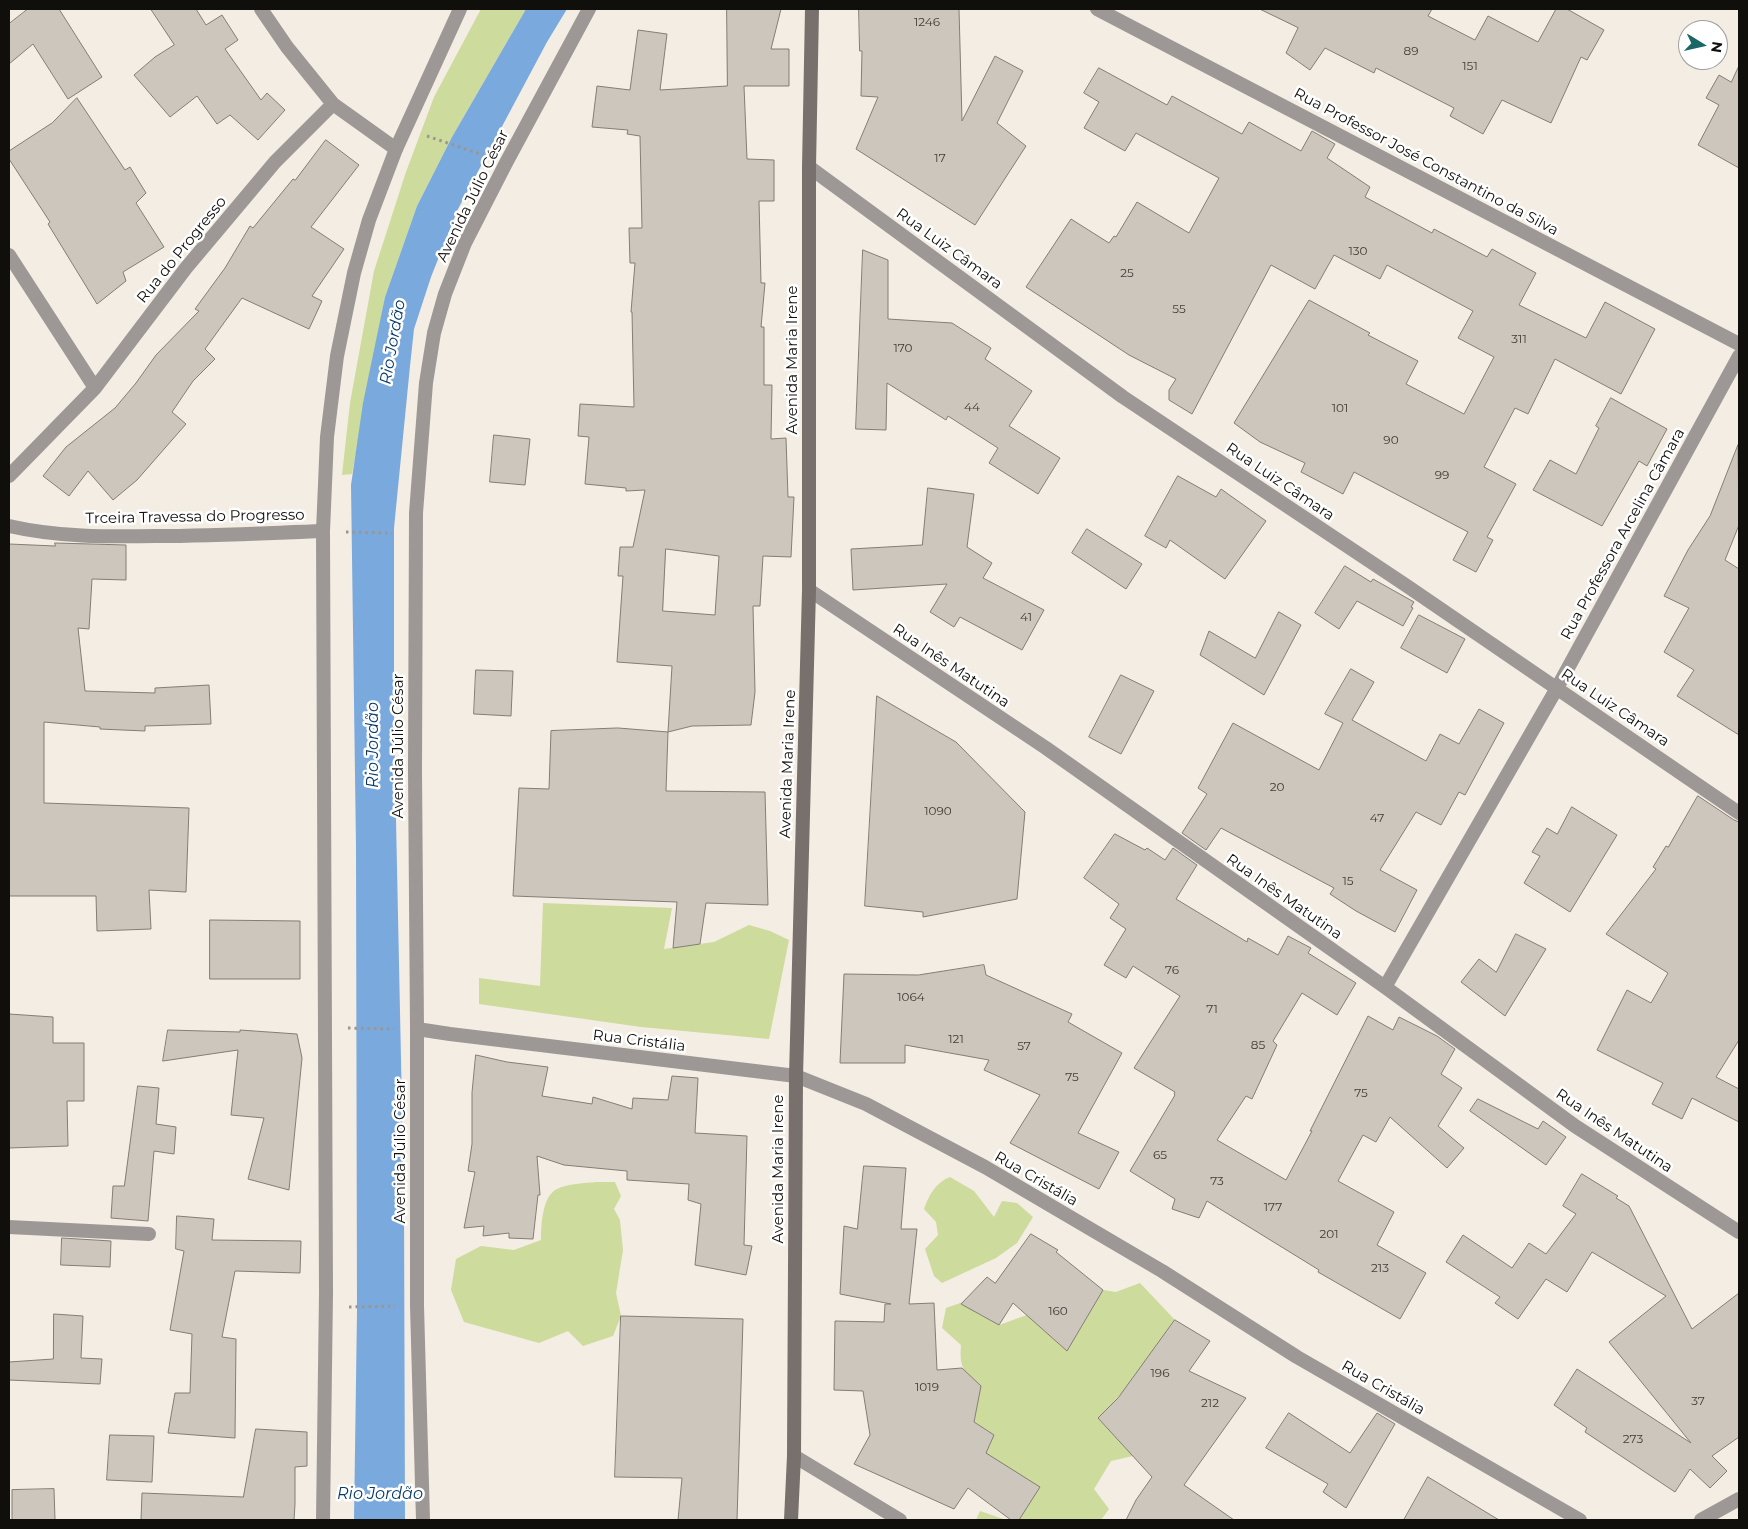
<!DOCTYPE html>
<html>
<head>
<meta charset="utf-8">
<style>
  body { margin:0 }
  #map { position:relative; width:1748px; height:1529px; overflow:hidden; background:#f3ede3; font-family:Montserrat,sans-serif }
  canvas { display:block }
  .frame { position:absolute; inset:0; border:10px solid #110f0c; pointer-events:none }
  .north { position:absolute; left:1678px; top:20px; width:50px; height:50px; box-sizing:border-box; background:#fff; border:1px solid #a09f9e; border-radius:50%; rotate:99deg; font-size:14px; font-weight:700; line-height:20px; text-align:center; color:#110f0c }
  .north::after { content:''; display:block; margin:auto; width:18px; height:22px; background:#196767; clip-path:polygon(50% 0,100% 100%,50% 72%,0 100%) }
</style>
</head>
<body>
<div id="map">
<canvas width="1748" height="1529"></canvas>
<div class="frame"></div>
<div class="north">N</div>
</div>
<script>
const context = document.querySelector('canvas').getContext('2d');
context.lineJoin = 'round';
function paint(path, color) { context.fillStyle = color; context.fill(path, 'evenodd'); }
function stroke(path, color, width, dash) { context.strokeStyle = color; context.lineWidth = width; context.lineCap = dash ? 'butt' : 'round'; context.setLineDash(dash || []); context.stroke(path); }
function label(font, color, halo, rows, align = 'center') {
  context.font = font + ' Montserrat,sans-serif'; context.lineWidth = 5; context.setLineDash([]); context.textBaseline = 'middle'; context.strokeStyle = halo; context.fillStyle = color; for (const [text, x, y, turn = 0] of rows) {
    context.save(); context.translate(x, y); context.rotate((+turn || 0) * Math.PI / 180); context.textAlign = isNaN(turn) ? turn : align; if (halo) context.strokeText(text, 0, 0); context.fillText(text, 0, 0); context.restore();
  }
}
const green = new Path2D(`
  M 481,9 L 526,9 L 452,137 L 417,206 L 385,297 L 352,474 L 342,475 L 350,403 L 374,271 L 406,172 L 434,97 Z
  M 543,903 L 672,908 L 664,949 L 714,942 L 749,925 L 770,931 L 789,940 L 769,1039 L 641,1027 L 479,1004 L 479,978 L 540,986 Z
  M 950,1177 L 974,1191 L 994,1217 L 1002,1201 L 1017,1203 L 1033,1217 L 1017,1243 L 996,1258 L 942,1283 L 934,1276 L 925,1249 L 938,1235 L 936,1222 L 924,1209 C 929,1195 936,1182 950,1177 Z
  M 597,1182 L 615,1182 L 621,1196 L 614,1209 L 620,1220 L 623,1250 L 616,1293 L 621,1316 L 613,1336 L 583,1346 L 568,1331 L 539,1343 L 464,1322 L 451,1290 L 456,1259 L 481,1246 L 514,1250 L 541,1240 C 541,1226 542,1196 557,1189 C 566,1184 586,1183 597,1182 Z
  M 1140,1283 L 1175,1320 L 1122,1393 L 1098,1418 L 1133,1456 L 1111,1461 L 1094,1489 L 1109,1509 L 1101,1520 L 1019,1520 L 1039,1487 L 1011,1469 L 986,1502 L 970,1487 L 994,1435 L 974,1422 L 981,1386 C 964,1370 959,1370 961,1345 L 942,1328 L 946,1308 L 966,1301 L 975,1312 L 999,1325 L 1027,1315 L 1067,1351 L 1103,1290 L 1116,1292 Z
  M 980,1511 L 1006,1520 L 976,1520 Z`);
const water = new Path2D(`
  M 526,9 L 567,9 L 547,42 L 458,209 L 431,277 L 414,329 L 410,366 L 394,528 L 394,724 L 404,1204 L 405,1520 L 354,1520 L 357,1312 L 356,847 L 351,485 L 363,403 L 385,297 L 417,206 L 452,137 Z`);
const building = new Path2D(`
  M 28,9 L 59,9 L 102,77 L 68,99 L 33,44 L 9,64 L 9,24 Z
  M 151,9 L 196,9 L 206,25 L 222,15 L 238,40 L 225,49 L 261,100 L 267,93 L 285,110 L 258,140 L 230,115 L 217,124 L 197,96 L 170,117 L 134,75 L 155,57 L 174,45 Z
  M 727,9 L 781,9 L 771,49 L 789,49 L 789,86 L 744,86 L 747,159 L 774,160 L 774,201 L 759,201 L 761,283 L 765,283 L 761,327 L 764,327 L 764,385 L 772,385 L 771,439 L 786,438 L 788,497 L 794,497 L 791,557 L 763,556 L 760,606 L 753,606 L 755,692 L 751,725 L 692,726 L 668,732 L 672,666 L 617,662 L 623,576 L 618,576 L 620,547 L 633,547 L 645,490 L 626,491 L 626,488 L 585,484 L 589,437 L 578,436 L 580,404 L 634,407 L 632,312 L 631,312 L 635,263 L 630,263 L 629,228 L 642,228 L 640,136 L 627,134 L 628,130 L 592,127 L 597,86 L 630,90 L 638,30 L 667,34 L 660,90 L 727,86 ZM 666,549 L 719,556 L 715,615 L 663,611 Z
  M 859,9 L 959,9 L 962,121 L 995,56 L 1023,71 L 997,123 L 1026,146 L 975,225 L 856,149 L 878,97 L 861,96 L 862,51 L 860,51 Z
  M 1260,9 L 1432,9 L 1428,16 L 1475,40 L 1488,16 L 1538,42 L 1556,9 L 1567,9 L 1604,30 L 1587,60 L 1581,57 L 1551,123 L 1502,100 L 1483,134 L 1450,116 L 1454,108 L 1376,68 L 1374,73 L 1325,48 L 1310,70 L 1286,53 L 1298,28 Z
  M 1739,66 L 1739,168 L 1698,145 L 1719,105 L 1706,98 L 1719,75 L 1731,82 Z
  M 1099,68 L 1167,105 L 1172,96 L 1242,134 L 1249,122 L 1301,151 L 1312,131 L 1335,144 L 1327,158 L 1370,187 L 1365,197 L 1432,233 L 1434,229 L 1487,257 L 1492,249 L 1536,273 L 1519,305 L 1586,338 L 1605,302 L 1655,329 L 1621,394 L 1555,359 L 1528,414 L 1515,408 L 1484,467 L 1516,484 L 1487,537 L 1493,540 L 1476,572 L 1453,560 L 1468,532 L 1354,472 L 1343,494 L 1301,472 L 1305,463 L 1260,442 L 1234,423 L 1309,300 L 1370,333 L 1368,335 L 1418,361 L 1406,384 L 1464,414 L 1494,357 L 1458,338 L 1473,311 L 1387,265 L 1380,279 L 1334,255 L 1315,289 L 1271,265 L 1192,414 L 1169,400 L 1169,390 L 1176,379 L 1129,355 L 1026,287 L 1071,219 L 1109,243 L 1114,236 L 1116,237 L 1137,202 L 1189,233 L 1219,178 L 1136,133 L 1125,151 L 1084,128 L 1099,102 L 1084,93 Z
  M 77,98 L 125,170 L 130,167 L 146,193 L 136,203 L 164,247 L 123,272 L 126,281 L 97,304 L 48,224 L 50,222 L 9,159 L 9,151 L 52,123 Z
  M 326,140 L 359,165 L 311,227 L 344,249 L 312,296 L 322,301 L 309,329 L 242,298 L 205,349 L 215,359 L 193,381 L 172,412 L 186,424 L 137,480 L 113,500 L 88,471 L 69,496 L 43,476 L 66,447 L 115,408 L 136,383 L 156,355 L 199,311 L 195,309 L 225,268 L 250,226 L 253,228 L 293,179 L 295,180 Z
  M 863,250 L 888,260 L 888,319 L 952,323 L 991,348 L 985,359 L 1032,391 L 1009,426 L 1060,458 L 1038,494 L 989,463 L 998,448 L 948,416 L 946,420 L 887,383 L 886,430 L 856,429 Z
  M 1611,398 L 1667,429 L 1647,466 L 1639,461 L 1602,526 L 1533,490 L 1550,460 L 1576,474 L 1599,428 L 1596,426 Z
  M 494,435 L 530,439 L 525,485 L 490,482 Z
  M 1738,445 L 1739,525 L 1725,560 L 1739,569 L 1739,735 L 1677,696 L 1694,670 L 1664,652 L 1689,608 L 1664,596 L 1688,550 L 1710,516 Z
  M 1178,476 L 1216,497 L 1221,489 L 1266,521 L 1225,579 L 1170,540 L 1166,548 L 1145,536 Z
  M 928,488 L 974,494 L 967,547 L 992,563 L 983,578 L 1044,610 L 1022,650 L 960,617 L 954,627 L 930,612 L 947,584 L 853,590 L 851,549 L 922,545 Z
  M 1087,529 L 1142,564 L 1126,589 L 1072,553 Z
  M 55,543 L 126,545 L 126,580 L 92,579 L 89,629 L 78,628 L 85,691 L 155,693 L 155,688 L 209,685 L 211,724 L 145,726 L 145,731 L 100,729 L 100,727 L 44,722 L 44,803 L 189,808 L 186,892 L 149,890 L 151,929 L 97,931 L 96,896 L 9,896 L 9,544 L 55,546 Z
  M 1345,566 L 1371,582 L 1373,579 L 1414,602 L 1411,607 L 1413,608 L 1403,626 L 1357,601 L 1339,629 L 1315,613 Z
  M 1279,612 L 1301,625 L 1264,695 L 1200,655 L 1209,631 L 1255,658 Z
  M 1419,615 L 1465,639 L 1447,673 L 1401,648 Z
  M 1351,669 L 1374,682 L 1352,720 L 1426,761 L 1440,734 L 1459,744 L 1479,709 L 1504,723 L 1465,795 L 1459,792 L 1441,825 L 1416,812 L 1380,870 L 1417,890 L 1395,932 L 1356,911 L 1330,894 L 1334,888 L 1221,828 L 1206,850 L 1182,833 L 1207,794 L 1198,788 L 1233,723 L 1319,770 L 1343,723 L 1325,714 Z
  M 476,670 L 513,671 L 511,716 L 474,714 Z
  M 1121,675 L 1154,691 L 1121,754 L 1089,737 Z
  M 877,696 L 956,742 L 1025,812 L 1017,899 L 923,917 L 923,912 L 865,906 Z
  M 618,728 L 668,732 L 666,791 L 765,792 L 768,905 L 706,903 L 700,944 L 673,948 L 677,902 L 513,896 L 519,788 L 549,789 L 551,731 Z
  M 1698,796 L 1734,820 L 1739,822 L 1739,1040 L 1716,1077 L 1739,1089 L 1739,1122 L 1692,1098 L 1682,1119 L 1652,1104 L 1663,1083 L 1597,1050 L 1627,990 L 1651,1003 L 1668,973 L 1606,934 L 1656,869 L 1653,867 L 1666,846 L 1668,847 Z
  M 1572,807 L 1617,835 L 1570,912 L 1524,883 L 1540,856 L 1532,852 L 1547,828 L 1557,834 Z
  M 1115,834 L 1145,850 L 1147,848 L 1165,860 L 1173,848 L 1197,865 L 1176,899 L 1247,942 L 1248,938 L 1278,955 L 1288,936 L 1311,948 L 1308,953 L 1356,983 L 1337,1015 L 1302,993 L 1273,1041 L 1277,1045 L 1252,1099 L 1246,1096 L 1217,1140 L 1286,1180 L 1312,1131 L 1310,1131 L 1368,1016 L 1393,1030 L 1399,1017 L 1437,1036 L 1455,1049 L 1441,1074 L 1462,1088 L 1438,1126 L 1464,1148 L 1447,1168 L 1390,1117 L 1376,1142 L 1363,1135 L 1338,1181 L 1394,1212 L 1377,1245 L 1426,1273 L 1400,1319 L 1318,1272 L 1319,1270 L 1207,1201 L 1199,1218 L 1172,1209 L 1175,1199 L 1130,1171 L 1175,1095 L 1174,1094 L 1175,1092 L 1134,1068 L 1180,996 L 1133,966 L 1126,978 L 1104,965 L 1126,929 L 1110,918 L 1119,904 L 1084,878 Z
  M 210,920 L 300,921 L 300,979 L 210,979 Z
  M 1516,934 L 1546,949 L 1505,1016 L 1461,982 L 1479,959 L 1496,972 Z
  M 984,965 L 986,975 L 1072,1014 L 1068,1022 L 1122,1053 L 1078,1133 L 1119,1152 L 1099,1189 L 1010,1143 L 1040,1095 L 984,1070 L 989,1060 L 905,1045 L 905,1063 L 840,1063 L 844,974 L 918,975 Z
  M 9,1014 L 53,1017 L 53,1043 L 84,1043 L 84,1101 L 67,1101 L 68,1146 L 9,1148 Z
  M 168,1030 L 240,1032 L 240,1030 L 297,1034 L 302,1058 L 289,1190 L 248,1179 L 264,1118 L 231,1115 L 238,1050 L 163,1061 Z
  M 476,1055 L 507,1062 L 548,1067 L 542,1096 L 592,1104 L 593,1097 L 632,1109 L 633,1098 L 668,1100 L 672,1076 L 698,1078 L 695,1133 L 747,1136 L 744,1245 L 752,1246 L 746,1275 L 695,1265 L 701,1204 L 688,1200 L 689,1184 L 627,1180 L 627,1171 L 564,1165 L 537,1156 L 540,1195 L 538,1195 L 533,1239 L 509,1238 L 509,1233 L 483,1236 L 484,1226 L 464,1228 L 475,1172 L 468,1171 L 472,1144 L 472,1093 Z
  M 138,1086 L 159,1088 L 156,1124 L 176,1127 L 174,1154 L 154,1151 L 148,1221 L 111,1218 L 113,1186 L 124,1186 Z
  M 1478,1099 L 1538,1129 L 1543,1121 L 1566,1137 L 1546,1165 L 1470,1111 Z
  M 864,1166 L 906,1168 L 901,1229 L 917,1229 L 909,1304 L 934,1303 L 937,1370 L 962,1368 L 981,1386 L 974,1422 L 994,1435 L 986,1453 L 1040,1487 L 1019,1520 L 1011,1520 L 968,1488 L 954,1509 L 854,1464 L 870,1435 L 863,1391 L 834,1390 L 835,1321 L 884,1322 L 885,1304 L 891,1304 L 840,1294 L 844,1226 L 857,1229 Z
  M 1582,1174 L 1618,1196 L 1616,1198 L 1629,1206 L 1692,1329 L 1739,1293 L 1739,1437 L 1712,1456 L 1727,1471 L 1710,1488 L 1690,1469 L 1675,1492 L 1585,1432 L 1587,1428 L 1554,1405 L 1577,1369 L 1691,1443 L 1609,1342 L 1666,1296 L 1592,1252 L 1567,1292 L 1546,1279 L 1518,1319 L 1495,1303 L 1500,1297 L 1446,1262 L 1463,1235 L 1512,1268 L 1529,1243 L 1546,1254 L 1576,1214 L 1563,1206 Z
  M 177,1216 L 214,1219 L 212,1240 L 301,1241 L 300,1273 L 235,1271 L 222,1337 L 236,1339 L 235,1438 L 168,1433 L 175,1393 L 190,1393 L 192,1334 L 170,1330 L 184,1251 L 176,1249 Z
  M 1031,1234 L 1058,1250 L 1056,1252 L 1103,1290 L 1067,1351 L 1013,1303 L 999,1325 L 961,1304 L 987,1277 L 995,1283 Z
  M 62,1238 L 111,1241 L 110,1267 L 61,1265 Z
  M 54,1314 L 83,1316 L 81,1358 L 102,1359 L 100,1384 L 9,1380 L 9,1362 L 53,1359 Z
  M 621,1316 L 743,1319 L 737,1520 L 678,1520 L 682,1478 L 615,1477 Z
  M 1175,1320 L 1210,1341 L 1189,1371 L 1246,1398 L 1184,1485 L 1234,1520 L 1126,1520 L 1136,1500 L 1152,1477 L 1098,1418 L 1118,1398 Z
  M 1289,1413 L 1350,1453 L 1377,1413 L 1395,1424 L 1346,1508 L 1323,1492 L 1328,1484 L 1266,1448 Z
  M 256,1429 L 307,1432 L 307,1466 L 295,1467 L 295,1504 L 294,1520 L 141,1520 L 142,1493 L 243,1497 Z
  M 110,1435 L 154,1436 L 152,1482 L 107,1480 Z
  M 1428,1477 L 1499,1520 L 1404,1520 Z
  M 54,1489 L 55,1520 L 12,1520 L 12,1490 Z`);
const path = new Path2D(`
  M 427,136 L 483,155
  M 346,532 L 392,533
  M 348,1028 L 394,1029
  M 349,1307 L 395,1306`);
const service = new Path2D(`
  M 9,1227 L 149,1234`);
const minor = new Path2D(`
  M 261,9 L 287,47 L 333,104 L 396,149
  M 1097,9 L 1739,344
  M 809,167 L 1123,397 L 1407,586 L 1739,813
  M 9,255 L 95,388
  M 9,476 L 95,388 L 186,268 L 275,162 L 333,104
  M 9,526 C 57,537 107,537 156,536 C 212,536 267,533 323,531
  M 809,590 L 1046,748 L 1385,987 L 1575,1126 L 1739,1232
  M 1385,987 L 1557,688 L 1739,356
  M 417,1029 L 450,1034 L 796,1076 L 866,1104 L 985,1167 L 1162,1271 L 1297,1357 L 1580,1520
  M 794,1456 L 900,1520
  M 1701,1520 L 1739,1499`);
const tertiary = new Path2D(`
  M 323,1520 L 326,1293 L 323,531 L 327,437 L 337,356 L 354,273 L 369,220 L 396,149 L 460,9
  M 423,1520 L 417,1306 L 417,1029 L 415,770 L 416,513 L 426,383 L 434,333 L 445,294 L 465,243 L 506,163 L 589,9`);
const secondary = new Path2D(`
  M 791,1520 L 794,1456 L 796,1076 L 809,590 L 809,167 L 812,9`);
const numberNames = [
  ["1246",927,22],
  ["89",1411,51],
  ["151",1470,66],
  ["17",940,158],
  ["130",1358,251],
  ["25",1127,273],
  ["55",1179,309],
  ["311",1519,339],
  ["170",903,348],
  ["44",972,407],
  ["101",1340,408],
  ["90",1391,440],
  ["99",1442,475],
  ["41",1026,617],
  ["20",1277,787],
  ["1090",938,811],
  ["47",1377,818],
  ["15",1348,881],
  ["76",1172,970],
  ["1064",911,997],
  ["71",1212,1009],
  ["121",956,1039],
  ["85",1258,1045],
  ["57",1024,1046],
  ["75",1072,1077],
  ["75",1361,1093],
  ["65",1160,1155],
  ["73",1217,1181],
  ["177",1273,1207],
  ["201",1329,1234],
  ["213",1380,1268],
  ["160",1058,1311],
  ["196",1160,1373],
  ["1019",927,1387],
  ["37",1698,1401],
  ["212",1210,1403],
  ["273",1633,1439]
];
const streetNames = [
  ["Rua Professor José Constantino da Silva",1426,162,28],
  ["Avenida Júlio César",473,196,-64],
  ["Rua Luiz Câmara",949,249,36],
  ["Rua do Progresso",182,250,-51],
  ["Avenida Maria Irene",793,360,-90],
  ["Rua Luiz Câmara",1280,482,34],
  ["Trceira Travessa do Progresso",195,517,-1],
  ["Rua Professora Arcelina Câmara",1623,534,-61],
  ["Rua Inês Matutina",951,666,34],
  ["Rua Luiz Câmara",1615,708,34],
  ["Avenida Júlio César",399,746,-90],
  ["Avenida Maria Irene",788,764,-88],
  ["Rua Inês Matutina",1284,897,35],
  ["Rua Cristália",639,1041,7],
  ["Rua Inês Matutina",1614,1131,34],
  ["Avenida Júlio César",401,1151,-90],
  ["Avenida Maria Irene",779,1169,-90],
  ["Rua Cristália",1036,1179,30],
  ["Rua Cristália",1383,1388,30]
];
const waterNames = [
  ["Rio Jordão",393,342,-80],
  ["Rio Jordão",373,745,-90],
  ["Rio Jordão",380,1494]
];
paint(green, '#cddb9c');
paint(water, '#7aa9dd');
paint(building, '#ccc6bc');
stroke(building, '#837d75', 1);
stroke(path, '#9b968f', 3, [2.5, 4]);
stroke(service, '#9d9896', 14);
stroke(minor, '#9d9896', 14);
stroke(tertiary, '#9d9896', 14);
stroke(secondary, '#77706d', 14);
label('12px', '#403d38', null, numberNames);
label('15px', '#110f0c', '#fff', streetNames);
label('italic 16px', '#053969', '#fff', waterNames);
</script>
</body>
</html>
